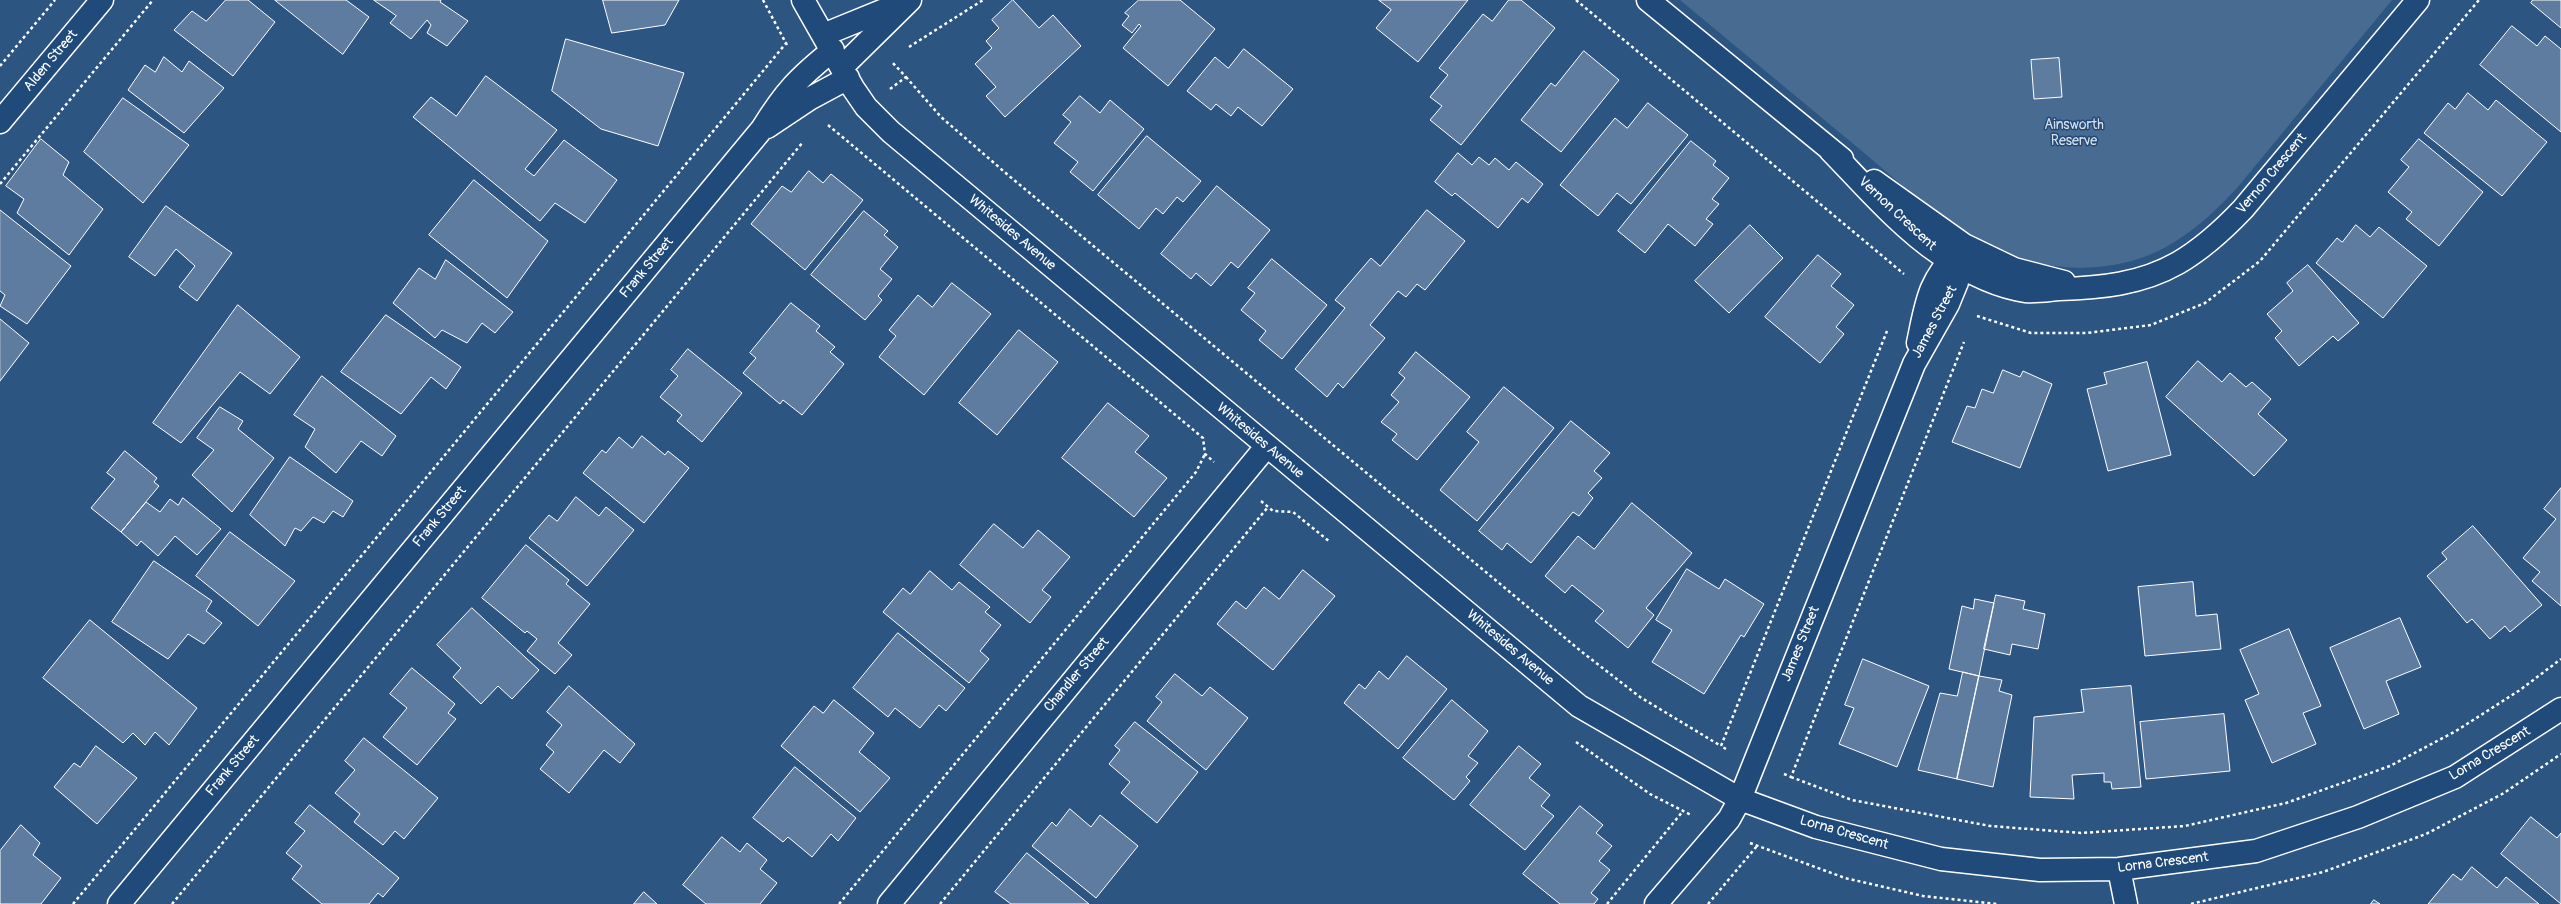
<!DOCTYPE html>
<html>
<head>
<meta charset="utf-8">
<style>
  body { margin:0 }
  canvas { display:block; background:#2c5582 }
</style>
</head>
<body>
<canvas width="2561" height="904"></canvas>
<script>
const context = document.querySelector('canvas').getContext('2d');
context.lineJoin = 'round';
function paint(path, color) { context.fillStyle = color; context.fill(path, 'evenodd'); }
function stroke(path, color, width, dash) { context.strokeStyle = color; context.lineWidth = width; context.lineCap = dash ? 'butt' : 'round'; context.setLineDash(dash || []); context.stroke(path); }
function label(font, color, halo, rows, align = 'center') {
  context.font = font + ' Pangolin,sans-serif'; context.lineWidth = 3; context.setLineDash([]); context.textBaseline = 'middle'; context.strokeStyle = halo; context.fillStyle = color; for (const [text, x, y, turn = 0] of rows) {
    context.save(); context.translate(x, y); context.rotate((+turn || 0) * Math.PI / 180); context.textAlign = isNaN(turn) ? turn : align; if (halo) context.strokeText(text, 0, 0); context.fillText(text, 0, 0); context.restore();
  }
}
const green = new Path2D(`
  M 1680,0 L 2392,0 L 2237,188 C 2219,207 2201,225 2179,239 C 2121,279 2036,275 1977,240 C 1933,215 1896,179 1857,147 C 1798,98 1739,49 1680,0 Z`);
const building = new Path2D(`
  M 226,0 L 248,0 L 275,22 L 233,76 L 174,30 L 192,11 L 206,21 Z
  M 275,0 L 346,0 L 369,17 L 343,54 Z
  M 374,0 L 441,0 L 440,2 L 468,21 L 447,46 L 427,33 L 431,25 L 427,20 L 411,39 L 390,23 L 396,16 Z
  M 603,0 L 679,0 L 665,25 L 612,33 Z
  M 1013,0 L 1039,28 L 1053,15 L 1081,46 L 1005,117 L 986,96 L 996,87 L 975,64 L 992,48 L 986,41 L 999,28 L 992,20 Z
  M 1139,0 L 1180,0 L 1215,29 L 1168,86 L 1123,48 L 1141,26 L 1139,24 L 1132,33 L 1122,25 L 1129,16 L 1125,13 Z
  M 1379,0 L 1468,0 L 1418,62 L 1376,28 L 1391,10 Z
  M 1509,0 L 1521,0 L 1555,28 L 1461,145 L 1430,120 L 1442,106 L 1430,97 L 1448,75 L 1439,68 L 1483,14 L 1492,21 Z
  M 2533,0 L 2561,0 L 2561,28 L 2531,3 Z
  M 2512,26 L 2537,46 L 2545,36 L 2561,49 L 2561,132 L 2480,65 Z
  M 566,39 L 684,73 L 658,146 L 601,129 L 552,91 Z
  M 1244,49 L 1293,89 L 1262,126 L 1238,107 L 1231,116 L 1216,104 L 1211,110 L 1187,91 L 1215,57 L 1228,68 Z
  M 1584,51 L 1619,80 L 1561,152 L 1521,120 L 1551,83 L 1555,86 Z
  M 164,57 L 182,72 L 189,61 L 224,88 L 184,133 L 128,90 L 145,65 L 155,72 Z
  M 2059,58 L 2062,97 L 2034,99 L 2031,60 Z
  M 486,76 L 557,130 L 525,169 L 534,176 L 564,140 L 617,180 L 585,223 L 555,203 L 540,221 L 413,117 L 431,97 L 456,116 Z
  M 2468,93 L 2488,110 L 2496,100 L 2547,142 L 2502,196 L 2424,133 L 2448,103 L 2455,109 Z
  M 1080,96 L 1100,113 L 1110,100 L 1144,129 L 1093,191 L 1070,172 L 1078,162 L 1054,143 L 1071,122 L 1063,115 Z
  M 123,98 L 189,145 L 143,203 L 84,152 Z
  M 1648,103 L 1688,135 L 1631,204 L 1617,193 L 1598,216 L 1560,185 L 1615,118 L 1627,128 Z
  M 1147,136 L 1201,181 L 1183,202 L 1177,197 L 1163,214 L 1156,208 L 1139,229 L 1098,195 Z
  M 41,139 L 69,162 L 63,175 L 103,209 L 69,255 L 17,213 L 24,199 L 6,186 Z
  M 2419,139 L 2483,192 L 2439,246 L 2406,219 L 2412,212 L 2388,192 L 2409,167 L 2401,160 Z
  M 1691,141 L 1716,161 L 1713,165 L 1729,178 L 1712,199 L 1719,204 L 1706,219 L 1713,224 L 1695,246 L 1668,224 L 1645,253 L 1618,231 Z
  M 1458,153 L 1472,165 L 1479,157 L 1489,165 L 1495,158 L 1509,170 L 1516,162 L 1543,184 L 1528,203 L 1522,198 L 1498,228 L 1455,193 L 1452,196 L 1435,182 Z
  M 809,171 L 823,183 L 831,174 L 863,200 L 805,270 L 751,224 L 782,186 L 791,192 Z
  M 474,180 L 548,241 L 507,298 L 429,235 Z
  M 1217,186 L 1270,230 L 1238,268 L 1231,262 L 1211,286 L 1196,273 L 1191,279 L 1161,254 Z
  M 166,206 L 232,253 L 197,301 L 179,287 L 195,266 L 176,249 L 155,276 L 129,257 Z
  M 0,210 L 71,266 L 27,324 L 0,306 L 5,295 L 0,291 Z
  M 1427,210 L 1465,241 L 1425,290 L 1417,284 L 1406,297 L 1398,291 L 1370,325 L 1385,338 L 1343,388 L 1338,383 L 1327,397 L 1295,369 L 1345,308 L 1335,300 L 1371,258 L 1380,266 Z
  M 864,211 L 888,231 L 884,235 L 898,247 L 880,269 L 892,279 L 878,296 L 882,300 L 865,320 L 811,275 Z
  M 1750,225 L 1783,258 L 1729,313 L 1695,281 Z
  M 2356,225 L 2370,237 L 2379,227 L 2427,266 L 2383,318 L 2316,263 L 2337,238 L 2342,242 Z
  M 1818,255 L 1841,274 L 1831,286 L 1854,305 L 1836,327 L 1844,334 L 1820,363 L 1765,317 Z
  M 1272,259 L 1327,305 L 1282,359 L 1259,340 L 1266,331 L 1241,310 L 1255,293 L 1248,288 Z
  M 446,260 L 513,312 L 495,333 L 482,323 L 467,343 L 442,330 L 435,338 L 393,303 L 419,268 L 435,279 Z
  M 2308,265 L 2359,323 L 2338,341 L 2333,336 L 2299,366 L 2275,338 L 2282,331 L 2267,314 L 2293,291 L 2287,283 Z
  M 952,283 L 991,314 L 924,395 L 879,357 L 896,336 L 889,330 L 918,295 L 932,307 Z
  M 791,303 L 820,326 L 816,331 L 835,347 L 830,352 L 844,364 L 802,415 L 783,400 L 780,404 L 743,373 L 756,358 L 750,353 Z
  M 238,305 L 300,357 L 270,394 L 240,372 L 181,443 L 153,423 Z
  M 386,315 L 461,367 L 446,389 L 431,377 L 401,414 L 341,372 Z
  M 0,319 L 29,343 L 0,381 Z
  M 1019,330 L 1058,362 L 997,435 L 959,403 Z
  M 688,349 L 742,393 L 702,442 L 677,421 L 682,415 L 660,397 L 678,376 L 671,370 Z
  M 1416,352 L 1470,397 L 1417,460 L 1392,440 L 1397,434 L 1381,422 L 1399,402 L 1391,395 L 1405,378 L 1399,373 Z
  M 2198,361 L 2222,382 L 2230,373 L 2246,387 L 2252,382 L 2271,399 L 2258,414 L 2287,440 L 2254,476 L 2166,397 Z
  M 2147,362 L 2171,455 L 2108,471 L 2087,389 L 2107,384 L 2104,373 Z
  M 2003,370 L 2020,377 L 2023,371 L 2052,384 L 2020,468 L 1952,442 L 1967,406 L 1975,408 L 1982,389 L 1993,393 Z
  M 322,376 L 396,436 L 382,456 L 361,441 L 336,473 L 305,447 L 315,429 L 294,415 Z
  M 1504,387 L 1554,428 L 1477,521 L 1440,490 L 1479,442 L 1467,432 Z
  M 1108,403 L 1149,436 L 1135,452 L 1167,478 L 1134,517 L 1062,458 Z
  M 220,407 L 243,421 L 238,429 L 274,458 L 232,512 L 192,475 L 214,450 L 197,438 Z
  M 1571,421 L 1610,453 L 1594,471 L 1602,478 L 1588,493 L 1593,498 L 1579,516 L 1573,512 L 1531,563 L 1507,543 L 1502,550 L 1479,531 Z
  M 642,436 L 665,455 L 668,451 L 689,468 L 644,523 L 583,473 L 602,450 L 606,453 L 619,437 L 632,448 Z
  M 125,451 L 157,478 L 154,482 L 159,486 L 121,532 L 91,508 L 115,479 L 107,473 Z
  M 290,457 L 353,501 L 343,517 L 333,511 L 324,523 L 313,517 L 301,531 L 295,528 L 285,546 L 250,515 Z
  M 2561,488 L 2561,606 L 2532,581 L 2540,572 L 2523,558 L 2556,519 L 2544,509 Z
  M 576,497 L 599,516 L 606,507 L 634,530 L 587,586 L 529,538 L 549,515 L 557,521 Z
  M 183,498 L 221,529 L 197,555 L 175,536 L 158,556 L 141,541 L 137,546 L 121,532 L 146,502 L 160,512 L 170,499 L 178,505 Z
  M 1632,503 L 1692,553 L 1646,608 L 1654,615 L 1628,648 L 1595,621 L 1604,611 L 1572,585 L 1565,593 L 1545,576 L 1578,536 L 1594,549 Z
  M 994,524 L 1023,548 L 1038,530 L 1070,557 L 1042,590 L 1051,597 L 1030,623 L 960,565 Z
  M 2473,526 L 2542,605 L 2510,632 L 2505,626 L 2490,639 L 2472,619 L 2467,623 L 2427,576 L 2447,559 L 2442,553 Z
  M 230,532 L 295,581 L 258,626 L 196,576 Z
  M 526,545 L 569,580 L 566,584 L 590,604 L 558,643 L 572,655 L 555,674 L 527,651 L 537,639 L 527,631 L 525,633 L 482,598 Z
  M 154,561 L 212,601 L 206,611 L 222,623 L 204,644 L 188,634 L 168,659 L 112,622 Z
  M 1687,569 L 1719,589 L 1725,579 L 1764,604 L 1744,637 L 1741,635 L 1704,694 L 1652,662 L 1672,630 L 1656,620 Z
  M 1303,570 L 1335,596 L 1273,670 L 1217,624 L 1236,601 L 1246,609 L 1264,587 L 1279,599 Z
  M 930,571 L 952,590 L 959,582 L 990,607 L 985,612 L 1001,625 L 980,651 L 989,659 L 969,683 L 883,612 L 903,588 L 910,594 Z
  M 2193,582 L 2196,616 L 2217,614 L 2221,649 L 2145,656 L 2138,587 Z
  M 1996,595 L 2025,601 L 2023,609 L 2045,614 L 2038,649 L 2012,644 L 2010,655 L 1984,649 Z
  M 1975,599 L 1994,603 L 1979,676 L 1949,669 L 1962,606 L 1973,609 Z
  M 472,608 L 539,670 L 512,699 L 498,686 L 481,704 L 453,677 L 461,668 L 437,645 Z
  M 2400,618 L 2421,667 L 2386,681 L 2399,714 L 2364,729 L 2330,648 Z
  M 90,620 L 197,708 L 169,745 L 155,732 L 145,745 L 133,733 L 123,743 L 43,678 Z
  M 2289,629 L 2321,706 L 2303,713 L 2316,744 L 2272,763 L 2245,700 L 2259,694 L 2240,650 Z
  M 898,633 L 965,688 L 946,711 L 939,705 L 920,728 L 895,708 L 888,717 L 853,688 Z
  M 1407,656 L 1447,689 L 1398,749 L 1344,703 L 1359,684 L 1365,689 L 1379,671 L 1388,679 Z
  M 1863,659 L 1929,686 L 1897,767 L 1839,744 L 1854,708 L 1845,705 Z
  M 412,668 L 455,704 L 448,713 L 456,719 L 417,765 L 383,737 L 407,708 L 390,694 Z
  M 1963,672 L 1979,676 L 1957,779 L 1918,770 L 1940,693 L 1957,696 Z
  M 1175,674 L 1202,696 L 1210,687 L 1248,718 L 1206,770 L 1147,721 L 1162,702 L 1156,697 Z
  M 1979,676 L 2002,680 L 1999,691 L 2012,695 L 1993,787 L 1957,779 Z
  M 569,686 L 635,744 L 620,763 L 604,750 L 569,793 L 540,769 L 554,752 L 546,745 L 562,725 L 547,712 Z
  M 2131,686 L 2141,787 L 2112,789 L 2111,782 L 2104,782 L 2104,773 L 2072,775 L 2074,799 L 2030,797 L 2034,717 L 2084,712 L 2081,690 Z
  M 834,700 L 874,733 L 859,752 L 890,778 L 860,812 L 781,746 L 814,706 L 823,713 Z
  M 1452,700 L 1488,731 L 1468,756 L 1478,763 L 1466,777 L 1470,781 L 1454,800 L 1403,758 Z
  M 2224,714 L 2230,771 L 2146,779 L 2140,722 Z
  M 1135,722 L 1198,772 L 1157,823 L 1121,793 L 1130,782 L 1109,764 L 1120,750 L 1115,746 Z
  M 364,738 L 438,798 L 404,839 L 395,831 L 383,845 L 354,822 L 360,814 L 335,793 L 355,770 L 345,761 Z
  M 96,746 L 137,778 L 97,824 L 54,787 L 74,763 L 80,767 Z
  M 1519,746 L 1541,764 L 1529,778 L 1550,795 L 1541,806 L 1554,816 L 1525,850 L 1470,805 Z
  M 795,767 L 856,818 L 838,841 L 831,834 L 812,857 L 788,837 L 783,842 L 753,818 Z
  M 310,805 L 399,878 L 383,897 L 378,893 L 369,904 L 322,904 L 292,879 L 302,866 L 286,853 L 305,831 L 295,823 Z
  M 1580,806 L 1603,825 L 1596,833 L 1612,846 L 1599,861 L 1610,870 L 1591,893 L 1598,899 L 1594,904 L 1560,904 L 1523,874 Z
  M 1070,809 L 1091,827 L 1100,815 L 1138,846 L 1096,898 L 1032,846 L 1052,822 L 1056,826 Z
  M 2531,817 L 2557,838 L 2561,833 L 2561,904 L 2501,854 Z
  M 21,825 L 40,843 L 33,855 L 61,878 L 41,904 L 0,904 L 0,851 Z
  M 722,837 L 740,852 L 747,843 L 767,860 L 760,869 L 777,883 L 760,904 L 706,904 L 683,885 Z
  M 1027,853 L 1089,904 L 1011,904 L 995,892 Z
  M 2472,867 L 2497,888 L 2506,877 L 2539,904 L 2428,904 L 2453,874 L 2461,880 Z
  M 644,892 L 657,904 L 634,904 Z
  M 2374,900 L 2380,904 L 2371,904 Z`);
const path = new Path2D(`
  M 763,0 L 788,47
  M 1576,0 L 1904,274
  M 909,47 L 983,0
  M 0,66 L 55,0
  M 906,77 L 941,117 L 1008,175 L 1582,652 L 1640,697 L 1721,746
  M 890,89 L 906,77 L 891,61
  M 828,125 L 1203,438 L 1205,454 L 1214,462
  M 0,184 L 153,0
  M 1977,316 L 2031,333 L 2087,333 L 2151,325 L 2205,303 L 2260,261 L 2479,0
  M 1261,501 L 1273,511 L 1293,512 L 1330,542
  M 1576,742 L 1650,794 L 1691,815
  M 1726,749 L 1721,746 L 1887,331
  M 1784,774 L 1791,777 L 1964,342
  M 1791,777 L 1852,800 L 1990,826 L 2081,833 L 2185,826 L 2286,803 L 2390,766 L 2456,731 L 2520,690 L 2561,659
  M 1750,843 L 1845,878 L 1923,896 L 1997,904
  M 73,904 L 787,42
  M 172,904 L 803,142
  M 839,904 L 1196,472 L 1205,454
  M 940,904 L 1268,507
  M 1607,904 L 1683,811
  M 1708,904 L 1757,846
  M 2191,904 L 2323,872 L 2426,834 L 2504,793 L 2561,754`);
const street = new Path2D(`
  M 803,0 L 853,88 L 866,107 L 891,132 L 1579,706 L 1740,799 L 1816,827 L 1941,859 L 2040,870 L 2119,869 L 2256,851 L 2358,817 L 2455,777 L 2561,709
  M 1648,0 L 1842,159
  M 823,35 L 904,2
  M 842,67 L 910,0
  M 0,122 L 102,0
  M 767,127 L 809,99 L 848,78
  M 1830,150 C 1865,186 1899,226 1940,254 C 1964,270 1996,287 2026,291 C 2036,292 2048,290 2059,289 C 2101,288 2141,284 2178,263 C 2202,249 2224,229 2243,209 L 2418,0
  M 1874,181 L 1964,245 L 2014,269 L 2064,282
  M 1918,343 C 1927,300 1928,282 1960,249
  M 2119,869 L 2126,904
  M 119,904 L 762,129 C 785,92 798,78 833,50
  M 889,904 L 1266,447
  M 1656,904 L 1729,819 L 1740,799 L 1914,364 L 1948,304 L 1957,282 L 1964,245`);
const streetNames = [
  ["Alden Street",51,61,-50],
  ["Vernon Crescent",2272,174,-50],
  ["Vernon Crescent",1897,214,43],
  ["Whitesides Avenue",1012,233,40],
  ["Frank Street",647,268,-50],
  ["James Street",1935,322,-62],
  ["Whitesides Avenue",1260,441,40],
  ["Frank Street",440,517,-50],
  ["James Street",1801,644,-68],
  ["Whitesides Avenue",1510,648,40],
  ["Chandler Street",1077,675,-50],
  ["Lorna Crescent",2490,754,-31],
  ["Frank Street",233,766,-50],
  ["Lorna Crescent",1844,833,16],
  ["Lorna Crescent",2163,863,-7]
];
const parkNames = [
  ["Ainsworth",2074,125],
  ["Reserve",2074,141]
];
paint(green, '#486b92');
paint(building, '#5e7c9f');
stroke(building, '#fff', 1);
stroke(street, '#fff', 25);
stroke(path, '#fff', 2.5, [3, 3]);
stroke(street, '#1f4a7a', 22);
label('14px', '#fff', '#1f4a7a', streetNames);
label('14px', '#dae1e9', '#1f4a7a', parkNames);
</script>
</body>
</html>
